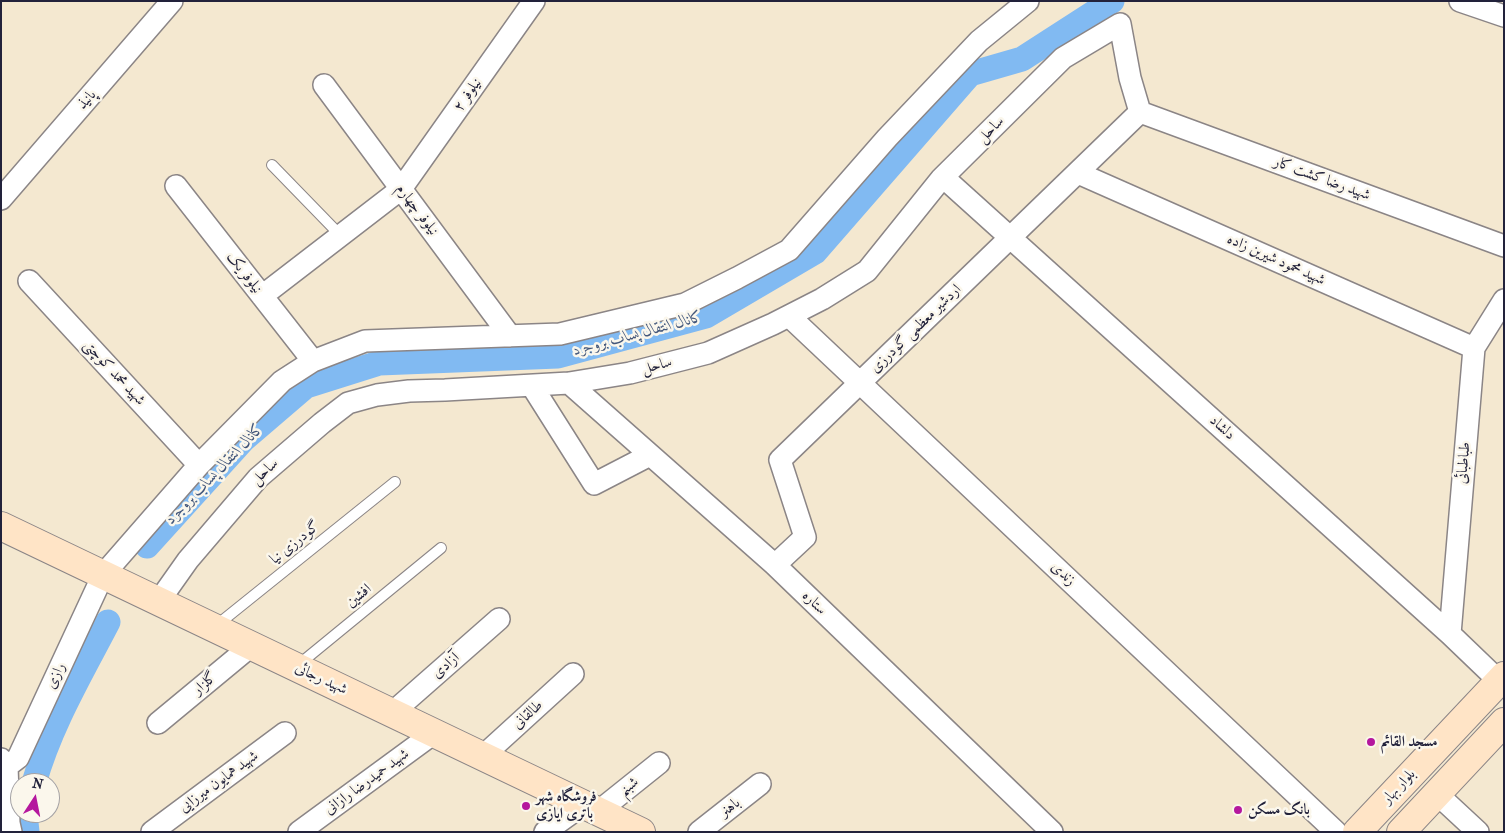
<!DOCTYPE html>
<html>
<head>
<meta charset="utf-8">
<style>
  body { margin:0 }
  #map { position:relative; width:1505px; height:833px; overflow:hidden; background:#f4e8d0; font-family:"IM FELL French Canon",serif }
  canvas { display:block }
  .frame { position:absolute; inset:0; border:2px solid #22223b; pointer-events:none }
  .north { position:absolute; left:10px; top:773px; width:50px; height:50px; box-sizing:border-box; background:#fbf7ec; border:1px solid #a4a2a5; border-radius:50%; rotate:11deg; font-size:14px; font-weight:700; line-height:20px; text-align:center; color:#22223b }
  .north::after { content:''; display:block; margin:auto; width:18px; height:22px; background:#b5179e; clip-path:polygon(50% 0,100% 100%,50% 72%,0 100%) }
</style>
</head>
<body>
<div id="map">
<canvas width="1505" height="833"></canvas>
<div class="frame"></div>
<div class="north">N</div>
</div>
<script>
const context = document.querySelector('canvas').getContext('2d');
context.lineJoin = 'round';
function stroke(path, color, width, dash) { context.strokeStyle = color; context.lineWidth = width; context.lineCap = dash ? 'butt' : 'round'; context.setLineDash(dash || []); context.stroke(path); }
function label(font, color, halo, rows, align = 'center') {
  context.font = font + ' "IM FELL French Canon",Amiri,serif'; context.lineWidth = 5; context.setLineDash([]); context.textBaseline = 'middle'; context.strokeStyle = halo; context.fillStyle = color; for (const [text, x, y, turn = 0] of rows) {
    context.save(); context.translate(x, y); context.rotate((+turn || 0) * Math.PI / 180); context.textAlign = isNaN(turn) ? turn : align; if (halo) context.strokeText(text, 0, 0); context.fillText(text, 0, 0); context.restore();
  }
}
const canal = new Path2D(`
  M 147,546 L 243,440 L 306,386 L 379,363 L 558,356 L 706,316 L 815,252 L 970,74 L 1022,59 L 1112,1
  M 34,783 C 50,726 81,674 108,622
  M 25,813 L 27,832`);
const lane = new Path2D(`
  M 272,165 L 341,236
  M 217,625 L 395,482
  M 297,666 L 441,548`);
const street = new Path2D(`
  M 1460,1 L 1504,16
  M 324,85 L 510,336
  M 1140,112 L 1504,246
  M 1078,173 L 1474,348
  M 943,177 L 1450,634 L 1499,681
  M 176,186 L 313,361
  M 1,199 L 172,1
  M 29,281 L 199,465
  M 262,296 L 401,189 L 534,1
  M 789,316 L 1336,832
  M 569,383 L 775,565 L 1052,832
  M 532,386 L 594,484 L 650,455
  M 775,565 L 805,537 L 780,460 L 1140,112
  M 159,601 L 188,560 L 258,478 L 322,423 L 348,403 L 377,395 L 409,391 L 445,390 L 569,383 L 630,373 L 708,353 L 773,324 L 822,299 L 867,271 L 941,179 L 1063,58 L 1120,24 L 1130,78 L 1140,112
  M 1450,634 L 1474,348 L 1504,300
  M 392,713 L 499,619
  M 158,723 L 251,646
  M 483,756 L 573,674
  M 1,759 L 7,766 L 9,823 L 11,832
  M 1,771 L 18,758 L 103,575 L 199,465 L 282,381 L 313,361 L 365,341 L 560,334 L 685,304 L 737,278 L 789,250 L 887,138 L 979,41 L 1028,1
  M 1436,793 L 1478,832
  M 599,811 L 659,763
  M 152,832 L 285,733
  M 299,832 L 434,733
  M 545,832 L 584,804
  M 699,832 L 760,784`);
const secondary = new Path2D(`
  M 1,526 L 641,832
  M 1357,832 L 1504,676
  M 1401,832 L 1504,722`);
const markers = [
  [1371,742,5,"#b5179e"],
  [526,806,5,"#b5179e"],
  [1238,810,5,"#b5179e"]
];
const streetNames = [
  ["نیلوفر ۲",468,95,-55],
  ["پانیذ",87,100,-49],
  ["ساحل",991,130,-45],
  ["شهید رضا کشت کار",1322,179,20],
  ["نیلوفر چهارم",417,210,53],
  ["شهید محمود شیرین زاده",1276,260,24],
  ["نیلوفر یک",244,273,52],
  ["اردشیر معظمی گودرزی",916,329,-44],
  ["ساحل",657,366,-15],
  ["شهید محمد کوچتی",114,373,47],
  ["دلشاد",1222,428,42],
  ["طباطبائی",1464,463,-85],
  ["ساحل",265,472,-43],
  ["گودرزی نیا",295,543,-39],
  ["زندی",1063,574,43],
  ["افشین",359,596,-39],
  ["ستاره",814,603,44],
  ["آزادی",446,666,-41],
  ["رازی",56,676,-65],
  ["شهید رجائی",321,679,25],
  ["گلزار",205,684,-40],
  ["طالقانی",528,715,-42],
  ["شهید همایون میرزایی",219,782,-36],
  ["شهید حمیدرضا رازانی",367,782,-36],
  ["شبنم",629,787,-39],
  ["بلوار بهار",1399,787,-47],
  ["باهنر",730,808,-38]
];
const poiNames = [
  ["مسجد القائم",1381,742],
  ["فروشگاه شهر",536,797],
  ["باتری ایازی",536,814],
  ["بانک مسکن",1248,810]
];
const waterNames = [
  ["کانال انتقال پساب بروجرد",638,334,-15],
  ["کانال انتقال پساب بروجرد",215,474,-46]
];
stroke(canal, '#81baf2', 25);
stroke(lane, '#8b8586', 12);
stroke(street, '#8b8586', 24);
stroke(secondary, '#8b8586', 30);
stroke(lane, '#fff', 10);
stroke(street, '#fff', 21);
stroke(secondary, '#ffe4c6', 28);
for (const [x, y, r, color] of markers) { const dot = new Path2D(); dot.arc(x, y, r, 0, 2 * Math.PI); context.fillStyle = color; context.fill(dot); stroke(dot, '#fbf7ec', 2); }
label('15px', '#22223b', '#fbf7ec', streetNames);
label('bold 15px', '#22223b', '#fbf7ec', poiNames, 'left');
label('italic 16px', '#43577b', '#fbf7ec', waterNames);
</script>
</body>
</html>
